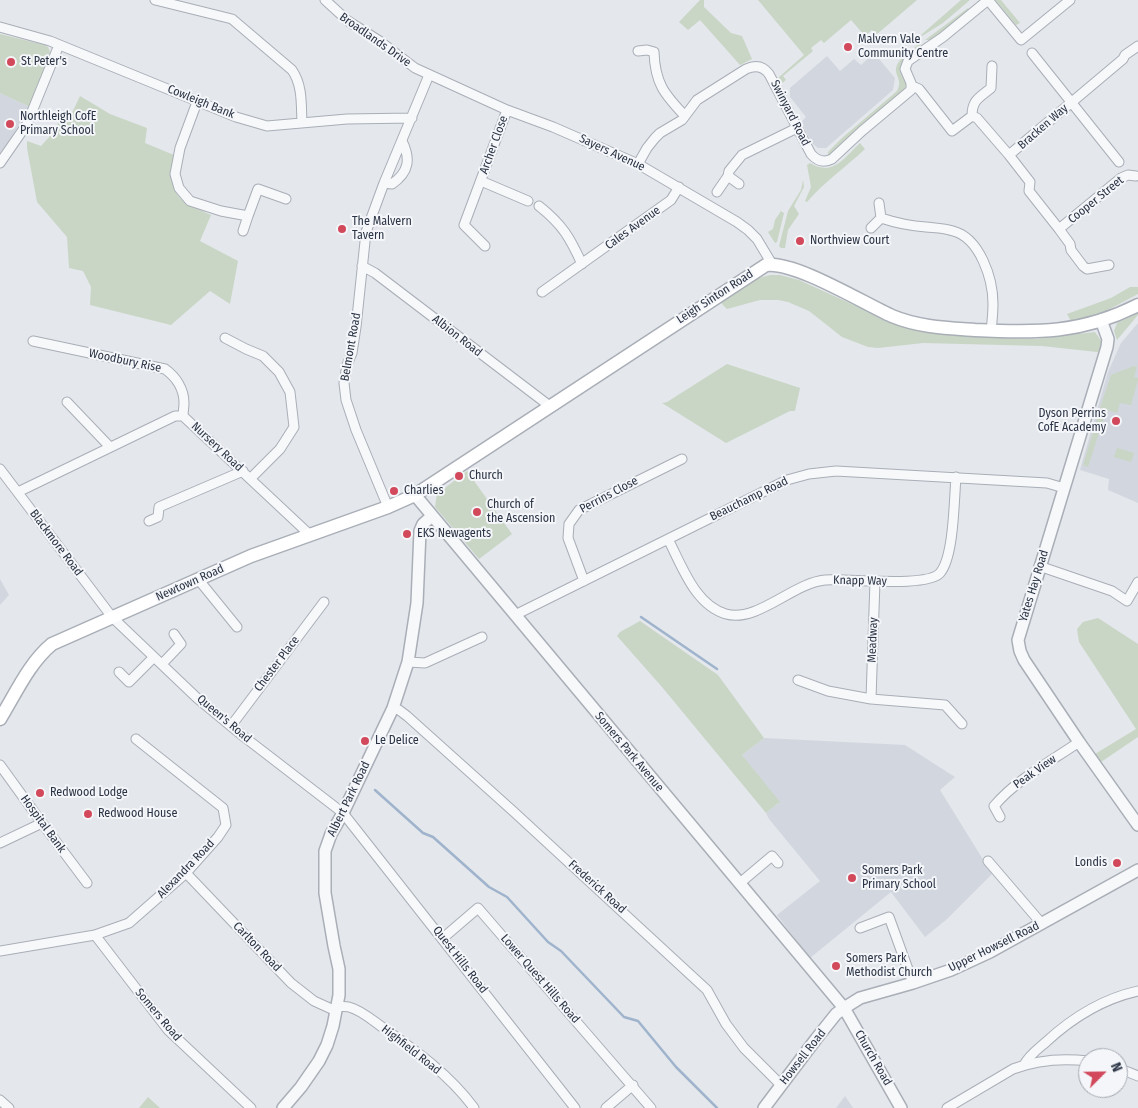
<!DOCTYPE html>
<html>
<head>
<meta charset="utf-8">
<style>
  body { margin:0 }
  #map { position:relative; width:1138px; height:1108px; overflow:hidden; background:#e4e7ec; font-family:"Fira Sans Condensed",sans-serif }
  canvas { display:block }
  .north { position:absolute; left:1078px; top:1048px; width:50px; height:50px; box-sizing:border-box; background:#f4f6f9; border:1px solid #a4a8b1; border-radius:50%; rotate:67deg; font-size:14px; font-weight:700; line-height:20px; text-align:center; color:#2b3445 }
  .north::after { content:''; display:block; margin:auto; width:18px; height:22px; background:#d1495b; clip-path:polygon(50% 0,100% 100%,50% 72%,0 100%) }
</style>
</head>
<body>
<div id="map">
<canvas width="1138" height="1108"></canvas>
<div class="north">N</div>
</div>
<script>
const context = document.querySelector('canvas').getContext('2d');
context.lineJoin = 'round';
function paint(path, color) { context.fillStyle = color; context.fill(path, 'evenodd'); }
function stroke(path, color, width, dash) { context.strokeStyle = color; context.lineWidth = width; context.lineCap = dash ? 'butt' : 'round'; context.setLineDash(dash || []); context.stroke(path); }
function label(font, color, halo, rows, align = 'center') {
  context.font = font + ' "Fira Sans Condensed",sans-serif'; context.lineWidth = 4; context.setLineDash([]); context.textBaseline = 'middle'; context.strokeStyle = halo; context.fillStyle = color; for (const [text, x, y, turn = 0] of rows) {
    context.save(); context.translate(x, y); context.rotate((+turn || 0) * Math.PI / 180); context.textAlign = isNaN(turn) ? turn : align; if (halo) context.strokeText(text, 0, 0); context.fillText(text, 0, 0); context.restore();
  }
}
const built = new Path2D(`
  M 874,53 L 895,78 L 893,90 L 826,148 L 818,148 L 812,143 L 801,122 L 806,117 L 790,97 L 790,88 L 827,56 L 840,71 L 854,59 L 861,65 Z
  M 0,93 L 30,107 L 0,156 Z
  M 1138,323 L 1138,503 L 1108,490 L 1109,479 L 1080,470 L 1108,372 L 1121,343 Z
  M 0,579 L 9,595 L 0,605 Z
  M 764,738 L 905,745 L 955,777 L 940,790 L 992,874 L 946,920 L 925,937 L 891,892 L 810,958 L 777,915 L 820,881 L 769,819 L 766,813 L 779,803 L 742,755 Z
  M 845,1096 L 853,1108 L 836,1108 Z`);
const green = new Path2D(`
  M 700,0 L 704,0 L 704,7 L 731,33 L 742,36 L 752,59 L 740,65 L 700,20 L 688,30 L 679,22 Z
  M 758,0 L 917,0 L 876,35 L 872,30 L 865,36 L 851,20 L 824,43 L 821,40 L 811,48 L 813,51 L 783,76 L 786,80 L 782,83 L 778,78 L 804,55 Z
  M 961,0 L 970,0 L 943,23 L 922,36 L 921,35 Z
  M 995,0 L 1001,0 L 1020,23 L 1016,25 Z
  M 968,8 L 970,11 L 935,38 L 929,40 L 925,40 Z
  M 0,34 L 45,45 L 48,47 L 50,52 L 30,107 L 0,93 Z
  M 919,44 L 921,47 L 919,48 C 910,54 898,60 901,73 C 902,77 905,81 906,85 L 903,92 L 854,132 L 828,156 L 828,152 L 842,138 L 897,91 C 903,80 895,77 896,68 C 898,58 912,50 919,44 Z
  M 80,96 L 110,114 L 147,128 L 145,143 L 174,155 C 171,198 174,198 211,215 L 200,241 L 238,261 L 230,304 L 210,291 L 171,325 L 90,305 L 91,287 L 83,271 L 69,268 L 67,237 L 37,202 L 27,148 L 27,141 L 41,146 L 51,135 L 65,112 L 71,115 Z
  M 860,143 L 865,149 C 846,167 824,182 807,202 L 805,201 L 811,187 L 807,165 L 810,163 C 833,177 844,158 860,143 Z
  M 803,180 L 804,187 L 794,206 L 799,214 L 788,230 L 785,248 L 781,248 L 779,246 L 788,211 L 801,190 Z
  M 781,211 L 784,213 L 777,242 L 775,243 L 768,232 L 773,229 L 775,220 Z
  M 770,275 L 780,275 L 799,280 L 889,321 L 927,332 L 1001,338 L 1036,339 L 1095,332 L 1102,342 L 1100,351 L 1097,352 L 1042,346 L 923,343 L 878,348 L 868,347 L 842,337 L 809,311 L 788,302 L 778,300 L 760,300 L 727,309 L 722,304 L 722,301 L 756,279 Z
  M 1130,287 L 1138,287 L 1138,294 L 1108,310 L 1072,323 L 1067,314 L 1111,298 Z
  M 1138,313 L 1138,315 L 1117,340 L 1114,331 L 1117,323 Z
  M 727,364 L 800,388 L 795,411 L 790,411 L 726,443 L 662,403 L 667,402 Z
  M 1134,366 L 1137,367 L 1134,377 L 1138,378 L 1138,380 L 1131,405 L 1120,403 L 1117,413 L 1100,408 L 1111,375 Z
  M 1099,412 L 1105,414 L 1088,467 L 1083,465 Z
  M 1117,448 L 1134,453 L 1131,462 L 1114,457 Z
  M 467,471 L 512,534 L 479,559 L 435,507 L 437,494 Z
  M 1098,618 L 1138,644 L 1138,737 L 1101,762 L 1095,754 L 1136,729 L 1079,642 L 1077,629 L 1083,622 Z
  M 640,621 L 718,675 L 764,738 L 742,755 L 780,802 L 766,813 L 662,687 L 617,636 L 620,632 Z
  M 148,1097 L 160,1108 L 139,1108 Z`);
const stream = new Path2D(`
  M 641,617 L 717,669
  M 375,790 L 423,833 L 433,837 L 489,887 L 507,897 L 548,942 L 561,951 L 624,1017 L 638,1021 L 676,1067 L 717,1108`);
const minor = new Path2D(`
  M 155,0 L 232,19 L 292,70 C 303,86 301,105 302,123
  M 325,0 L 348,21 L 381,42 L 415,68 L 507,110 L 553,127 L 638,164 L 737,222 L 748,230 L 757,239 L 772,264
  M 0,27 L 50,41 L 236,117 L 267,126 L 347,119 L 412,118
  M 638,51 L 647,50 L 654,52 C 655,83 664,94 685,116
  M 1032,53 L 1119,162
  M 912,86 L 919,89 L 952,131 L 972,116
  M 197,102 L 180,148 L 175,174 L 179,188 L 190,201 L 221,211 L 248,216 L 243,231
  M 972,116 L 977,118 L 1009,155 L 1123,59 L 1125,55 L 1138,46
  M 972,116 C 972,100 979,98 991,88 L 992,66
  M 1009,155 L 1030,182 L 1029,191 L 1059,229 L 1121,178 L 1128,175 L 1136,176
  M 0,163 L 27,124 L 59,45
  M 638,164 L 647,148 L 655,138 L 660,133 L 682,120 L 697,100 L 746,69 C 755,65 763,66 769,74 L 811,154 C 817,161 824,163 832,159 L 862,131 L 911,90 L 911,83 L 905,69 L 908,61 L 943,37 L 988,0 L 1021,40 L 1070,0
  M 481,181 L 528,201
  M 384,183 L 392,184 C 409,172 411,159 402,141
  M 739,184 L 728,176 L 729,171 L 742,155 L 797,128
  M 717,192 L 728,176
  M 879,203 L 881,218
  M 539,206 C 563,225 570,238 582,264
  M 248,216 L 258,189 L 286,199
  M 871,228 L 881,218 C 896,223 911,226 926,227 C 935,228 944,228 953,231 C 980,238 993,279 993,304 C 993,313 992,322 991,331
  M 1059,229 L 1070,244 L 1071,250 L 1083,266 L 1087,269 L 1109,265
  M 485,246 L 464,225 L 507,110
  M 362,266 L 375,273 L 551,407
  M 542,292 L 671,200 L 679,187
  M 225,338 L 246,349 L 263,356 L 279,372 L 290,392 L 294,427 L 280,449 L 251,478
  M 33,341 L 165,369 C 176,377 184,389 184,403 C 184,408 183,411 183,416
  M 67,402 L 110,447
  M 0,469 L 112,617 L 197,698 L 243,736 L 343,813 L 575,1108
  M 18,492 L 175,416 L 183,416 L 309,534
  M 388,507 L 356,430 L 346,400 L 344,383 L 347,365 L 352,353 L 356,327 L 366,232 L 384,183 L 429,75
  M 149,521 L 158,517 L 159,507 L 243,471
  M 668,539 C 682,566 695,605 726,614 C 757,623 793,583 825,580 C 847,578 927,588 940,573 C 954,557 954,500 956,477
  M 1039,566 L 1112,591 L 1127,601 L 1138,582
  M 198,579 L 237,627
  M 584,581 L 568,538 L 569,524 L 579,510 L 682,459
  M 875,581 L 871,699 L 945,705 L 962,724
  M 515,615 L 787,480 L 809,474 L 836,471 L 1047,483 L 1064,488
  M 408,662 L 425,663 L 482,637
  M 162,664 L 181,644 L 174,634
  M 119,672 L 129,682 L 154,657
  M 798,680 L 828,691 L 871,699
  M 393,708 L 399,710 L 407,716 L 514,812 L 707,990 L 726,1024 L 744,1048 L 781,1085
  M 231,726 L 324,602
  M 0,765 L 42,823 L 87,883
  M 1000,817 L 994,806 C 1017,779 1050,762 1079,742
  M 0,843 L 42,823
  M 988,861 L 1042,924
  M 186,873 L 291,983 L 314,1001 L 336,1011
  M 740,883 L 772,856 L 778,863
  M 860,928 L 889,917 L 913,983
  M 95,935 L 168,1030 L 251,1108
  M 443,938 L 478,908 L 651,1108
  M 0,951 L 95,935 L 129,923 L 186,873 L 218,837 L 226,825 L 223,808 L 136,739
  M 337,1006 C 341,1007 345,1006 349,1007 C 361,1010 372,1020 382,1027 C 415,1050 450,1075 474,1108
  M 1024,1065 C 1029,1055 1038,1049 1046,1042 C 1073,1017 1102,999 1138,991
  M 1118,1068 L 1138,1076
  M 0,1100 L 9,1108
  M 606,1108 L 633,1085
  M 947,1108 L 1013,1069 C 1037,1060 1062,1058 1088,1061`);
const tertiary = new Path2D(`
  M 1101,320 L 1108,339 L 1107,347 L 1018,640 L 1020,651 L 1024,660 L 1079,742 L 1138,825
  M 415,495 L 844,1008 L 901,1108
  M 283,1108 L 301,1087 L 319,1061 L 327,1045 L 333,1026 L 339,995 L 339,969 L 334,946 L 325,893 L 325,851 L 331,834 L 343,813 L 393,708 L 408,662 L 417,603 L 420,531 L 423,524 L 432,516
  M 764,1108 L 816,1039 L 836,1014 L 844,1008 L 860,998 L 913,983 L 951,970 L 990,952 L 1138,870`);
const secondary = new Path2D(`
  M 0,719 C 16,693 29,663 52,644 L 251,556 L 388,507 L 415,495 L 766,265 C 795,261 863,303 892,316 C 918,327 947,328 975,330 C 1036,333 1081,334 1138,305`);
const markers = [
  [848,47,5,"#d1495b"],
  [11,62,5,"#d1495b"],
  [10,124,5,"#d1495b"],
  [342,229,5,"#d1495b"],
  [800,241,5,"#d1495b"],
  [1116,421,5,"#d1495b"],
  [459,476,5,"#d1495b"],
  [394,491,5,"#d1495b"],
  [477,512,5,"#d1495b"],
  [407,534,5,"#d1495b"],
  [365,741,5,"#d1495b"],
  [40,793,5,"#d1495b"],
  [88,814,5,"#d1495b"],
  [1117,863,5,"#d1495b"],
  [852,878,5,"#d1495b"],
  [836,966,5,"#d1495b"]
];
const streetNames = [
  ["Broadlands Drive",375,40,35],
  ["Cowleigh Bank",201,102,22],
  ["Swinyard Road",790,113,63],
  ["Bracken Way",1043,127,-41],
  ["Archer Close",494,145,-70],
  ["Sayers Avenue",612,153,25],
  ["Cooper Street",1096,200,-39],
  ["Cales Avenue",633,228,-36],
  ["Leigh Sinton Road",715,297,-33],
  ["Albion Road",457,336,38],
  ["Belmont Road",351,347,-80],
  ["Woodbury Rise",125,361,12],
  ["Nursery Road",217,447,43],
  ["Perrins Close",609,495,-28],
  ["Beauchamp Road",749,499,-26],
  ["Blackmore Road",56,543,53],
  ["Knapp Way",860,581,1],
  ["Newtown Road",190,583,-24],
  ["Yates Hay Road",1034,586,-73],
  ["Meadway",873,640,-88],
  ["Chester Place",277,664,-53],
  ["Queen's Road",224,719,40],
  ["Somers Park Avenue",629,752,50],
  ["Peak View",1035,772,-35],
  ["Albert Park Road",349,799,-64],
  ["Hospital Bank",43,824,54],
  ["Alexandra Road",186,869,-46],
  ["Frederick Road",597,887,42],
  ["Carlton Road",257,947,46],
  ["Upper Howsell Road",994,947,-26],
  ["Quest Hills Road",460,960,52],
  ["Lower Quest Hills Road",540,979,49],
  ["Somers Road",158,1015,50],
  ["Highfield Road",411,1050,38],
  ["Howsell Road",803,1057,-52],
  ["Church Road",873,1058,60]
];
const poiNames = [
  ["Malvern Vale",858,40],
  ["Community Centre",858,54],
  ["St Peter's",21,62],
  ["Northleigh CofE",20,117],
  ["Primary School",20,131],
  ["The Malvern",352,222],
  ["Tavern",352,236],
  ["Northview Court",810,241],
  ["Dyson Perrins",1106,414,"right"],
  ["CofE Academy",1106,428,"right"],
  ["Church",469,476],
  ["Charlies",404,491],
  ["Church of",487,505],
  ["the Ascension",487,519],
  ["EKS Newagents",417,534],
  ["Le Delice",375,741],
  ["Redwood Lodge",50,793],
  ["Redwood House",98,814],
  ["Londis",1107,863,"right"],
  ["Somers Park",862,871],
  ["Primary School",862,885],
  ["Somers Park",846,959],
  ["Methodist Church",846,973]
];
paint(built, '#d2d6de');
paint(green, '#c9d6c5');
stroke(stream, '#9fb4cc', 2.5);
stroke(minor, '#a9aeb7', 11);
stroke(tertiary, '#a9aeb7', 14);
stroke(secondary, '#a9aeb7', 15);
stroke(minor, '#f7f8fa', 9);
stroke(tertiary, '#f7f8fa', 11);
stroke(secondary, '#fff', 12);
for (const [x, y, r, color] of markers) { const dot = new Path2D(); dot.arc(x, y, r, 0, 2 * Math.PI); context.fillStyle = color; context.fill(dot); stroke(dot, '#f4f6f9', 2); }
label('12px', '#2b3445', '#f4f6f9', streetNames);
label('12px', '#2b3445', '#f4f6f9', poiNames, 'left');
</script>
</body>
</html>
